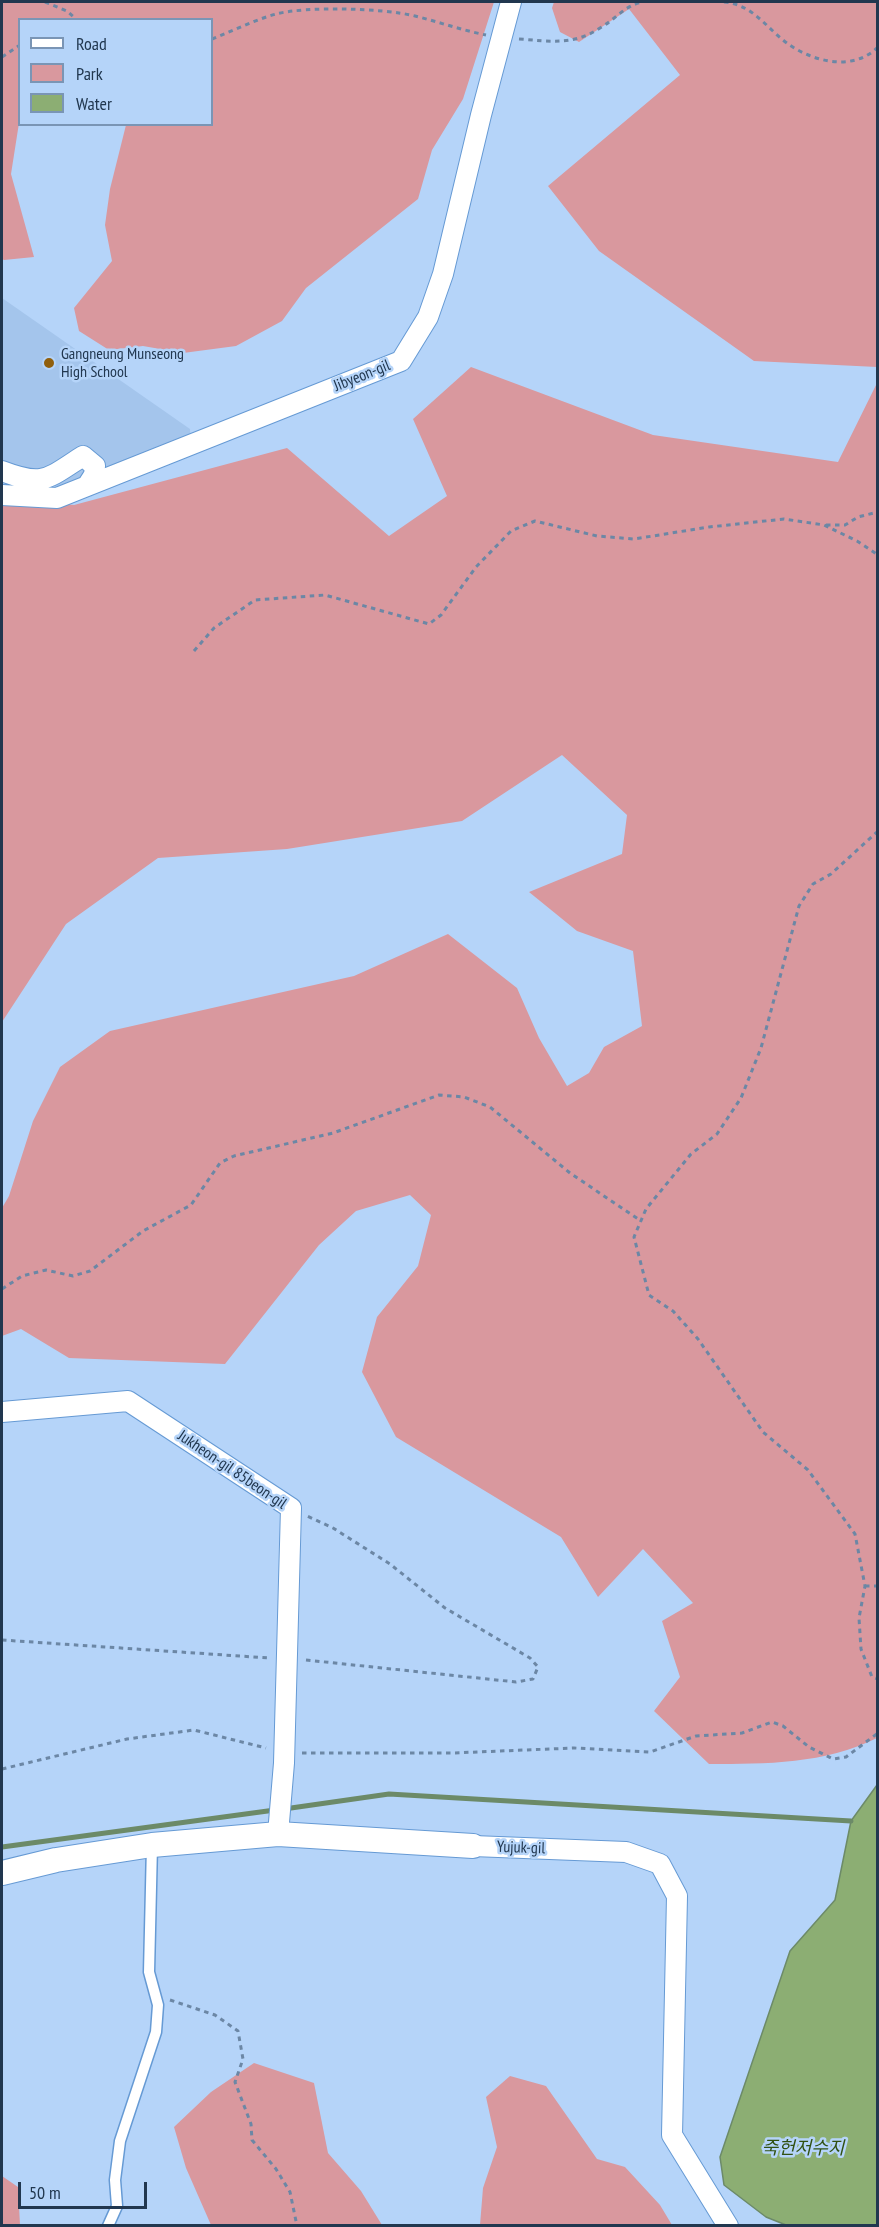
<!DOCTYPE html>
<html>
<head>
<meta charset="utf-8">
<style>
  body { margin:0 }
  #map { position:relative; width:879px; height:2227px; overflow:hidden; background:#b5d4f9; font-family:"PT Sans Narrow",sans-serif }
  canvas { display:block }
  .frame { position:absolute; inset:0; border:3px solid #21374f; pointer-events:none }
  .legend { position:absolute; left:18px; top:18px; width:195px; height:108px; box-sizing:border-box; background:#b5d4f9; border:2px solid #7a95b5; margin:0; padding:8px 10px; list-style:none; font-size:18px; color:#21374f }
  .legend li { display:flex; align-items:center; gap:12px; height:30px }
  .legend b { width:30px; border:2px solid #7a95b5 }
  .scale { position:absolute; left:18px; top:2182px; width:129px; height:27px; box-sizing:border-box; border:3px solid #21374f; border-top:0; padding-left:8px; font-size:18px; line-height:21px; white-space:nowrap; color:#21374f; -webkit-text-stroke:4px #b5d4f9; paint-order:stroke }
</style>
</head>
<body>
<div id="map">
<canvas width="879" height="2227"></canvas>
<div class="frame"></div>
<ul class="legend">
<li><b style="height:8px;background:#fff"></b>Road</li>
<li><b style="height:16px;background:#d9989e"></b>Park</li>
<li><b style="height:16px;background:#8cae73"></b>Water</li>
</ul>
<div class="scale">50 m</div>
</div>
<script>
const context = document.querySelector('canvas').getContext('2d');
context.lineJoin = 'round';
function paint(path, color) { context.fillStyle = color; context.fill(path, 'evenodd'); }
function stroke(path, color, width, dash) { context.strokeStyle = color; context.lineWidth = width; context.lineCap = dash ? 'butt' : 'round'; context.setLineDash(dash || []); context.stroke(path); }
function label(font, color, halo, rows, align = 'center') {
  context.font = font + ' "PT Sans Narrow","Noto Sans KR",sans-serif'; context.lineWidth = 5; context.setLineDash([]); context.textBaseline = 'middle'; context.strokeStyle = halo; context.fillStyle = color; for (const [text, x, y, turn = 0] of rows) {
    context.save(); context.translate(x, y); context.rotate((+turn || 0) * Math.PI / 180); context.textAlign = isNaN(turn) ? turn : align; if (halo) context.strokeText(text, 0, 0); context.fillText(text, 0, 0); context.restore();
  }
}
const built = new Path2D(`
  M 2,298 L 190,429 L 191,444 L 57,498 L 2,495 Z`);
const green = new Path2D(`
  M 2,2 L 494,2 L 463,99 L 432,150 L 418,199 L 306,288 L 282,321 L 236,346 L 183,353 L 143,346 L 109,350 L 79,331 L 74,308 L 112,261 L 105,225 L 110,189 L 126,125 L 212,124 L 212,20 L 20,20 L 19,123 L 11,174 L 34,257 L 4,260 L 2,259 Z
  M 554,2 L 877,2 L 877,367 L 754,361 L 599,251 L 548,186 L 680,75 L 629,9 L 579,42 L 560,32 L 552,8 Z
  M 471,367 L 653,435 L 838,462 L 877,383 L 877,1738 C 825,1764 766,1764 709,1764 L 654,1711 L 680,1677 L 662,1621 L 693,1603 L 643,1549 L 598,1597 L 561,1537 L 396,1437 L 362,1372 L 377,1317 L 418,1266 L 431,1215 L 410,1195 L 356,1211 L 319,1245 L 225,1364 L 69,1358 L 21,1329 L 2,1336 L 2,1208 L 9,1196 L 33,1121 L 60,1067 L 110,1031 L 354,976 L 448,934 L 517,988 L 539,1038 L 567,1086 L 589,1073 L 604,1047 L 642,1026 L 633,951 L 577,931 L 529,892 L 622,854 L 627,815 L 562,755 L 462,821 L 287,849 L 158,858 L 66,924 L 2,1022 L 2,498 L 74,505 L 287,448 L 389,536 L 447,496 L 413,419 Z
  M 254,2063 L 314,2083 L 328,2153 L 361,2191 L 382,2225 L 211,2225 L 186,2168 L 174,2127 L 211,2092 Z
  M 510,2076 L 546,2086 L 597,2159 L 625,2167 L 660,2205 L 672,2225 L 480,2225 L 483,2188 L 497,2147 L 486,2097 Z
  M 2,2176 L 18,2187 L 20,2225 L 2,2225 Z`);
const water = new Path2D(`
  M 877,1785 L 877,2225 L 786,2225 L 766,2217 L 724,2185 L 720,2157 L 790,1951 L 835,1900 L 851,1821 Z`);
const stream = new Path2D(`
  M 284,1809 L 389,1794 L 851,1821
  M 2,1847 L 275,1810`);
const path = new Path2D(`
  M 45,2 L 67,11 L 77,20
  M 724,2 C 757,5 769,34 796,49 C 822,64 856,69 878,47
  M 212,39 C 233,31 254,20 276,14 C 307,6 383,8 415,16 C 439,22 461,30 486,35
  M 519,39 C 550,41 573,46 600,28 C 616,19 625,5 643,2
  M 2,57 L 20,45
  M 826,525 L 845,525 L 858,517 L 878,512
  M 194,651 L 214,628 L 255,600 L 325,595 L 429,624 L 441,615 L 476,567 L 511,531 L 535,521 L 597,536 L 634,539 L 709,527 L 784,519 L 824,525 L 857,541 L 878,555
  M 878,831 L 831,874 L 813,884 L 799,906 L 761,1048 L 741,1098 L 717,1134 L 691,1154 L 646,1209 L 634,1237 L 649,1295 L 673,1311 L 698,1339 L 763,1432 L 808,1470 L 855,1534 L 865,1586 L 859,1618 L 861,1649 L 872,1677 L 878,1679
  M 2,1289 L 22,1276 L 46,1270 L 73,1276 L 90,1271 L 143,1231 L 191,1205 L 220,1163 L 234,1156 L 333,1133 L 439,1095 L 464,1097 L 490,1107 L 570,1173 L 641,1221
  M 865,1586 L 878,1586
  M 2,1640 L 269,1658
  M 306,1660 L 516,1682 L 533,1679 L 538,1667 L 530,1658 L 445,1608 L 390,1564 L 333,1528 L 307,1516
  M 302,1753 L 452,1753 L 574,1748 L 650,1752 L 696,1736 L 742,1733 L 772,1722 L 783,1726 L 809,1747 L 833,1759 L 846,1757 L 878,1733
  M 2,1769 L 127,1739 L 194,1730 L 266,1748
  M 170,2000 L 215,2015 L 238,2031 L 243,2059 L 235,2082 L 251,2124 L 252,2140 L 276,2169 L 290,2192 L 297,2226`);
const service = new Path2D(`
  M 108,2226 L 117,2206 L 115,2180 L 120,2141 L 156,2032 L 158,2005 L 149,1972 L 152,1845`);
const minor = new Path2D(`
  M 2,471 C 44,487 47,479 83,456 L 95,466 L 94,475 L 87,486
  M 2,495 L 57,498 L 401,361 L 428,317 L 443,274 L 481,115 L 511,2
  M 2,1412 L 128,1401 L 291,1508 L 284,1763 L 278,1834
  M 473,1846 L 626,1852 L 660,1864 L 677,1896 L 672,2135 L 728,2226`);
const tertiary = new Path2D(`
  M 2,1873 L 56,1860 L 152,1845 L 278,1834 L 473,1846`);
const markers = [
  [49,363,6,"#905f0c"]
];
const poiNames = [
  ["Gangneung Munseong",61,354],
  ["High School",61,372]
];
const streetNames = [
  ["Jibyeon-gil",362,376,-22],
  ["Jukheon-gil 85beon-gil",232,1470,34],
  ["Yujuk-gil",521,1848,2]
];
const waterNames = [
  ["죽헌저수지",803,2149]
];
paint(built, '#a4c5ec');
paint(green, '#d9989e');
paint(water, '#8cae73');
stroke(water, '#6c8a68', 1.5);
stroke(stream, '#6c8a68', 5);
stroke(service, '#669ad4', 13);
stroke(minor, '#669ad4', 22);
stroke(tertiary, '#669ad4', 26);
stroke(path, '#6c87a5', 3, [4.5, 4.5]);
stroke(service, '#fff', 10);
stroke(minor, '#fff', 20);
stroke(tertiary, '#fff', 24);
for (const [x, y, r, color] of markers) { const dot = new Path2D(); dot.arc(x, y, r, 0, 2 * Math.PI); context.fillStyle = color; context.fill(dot); stroke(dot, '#b5d4f9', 2); }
label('16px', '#21374f', '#b5d4f9', poiNames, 'left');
label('16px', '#21374f', '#b5d4f9', streetNames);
label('italic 18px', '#315112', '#b5d4f9', waterNames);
</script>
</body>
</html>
